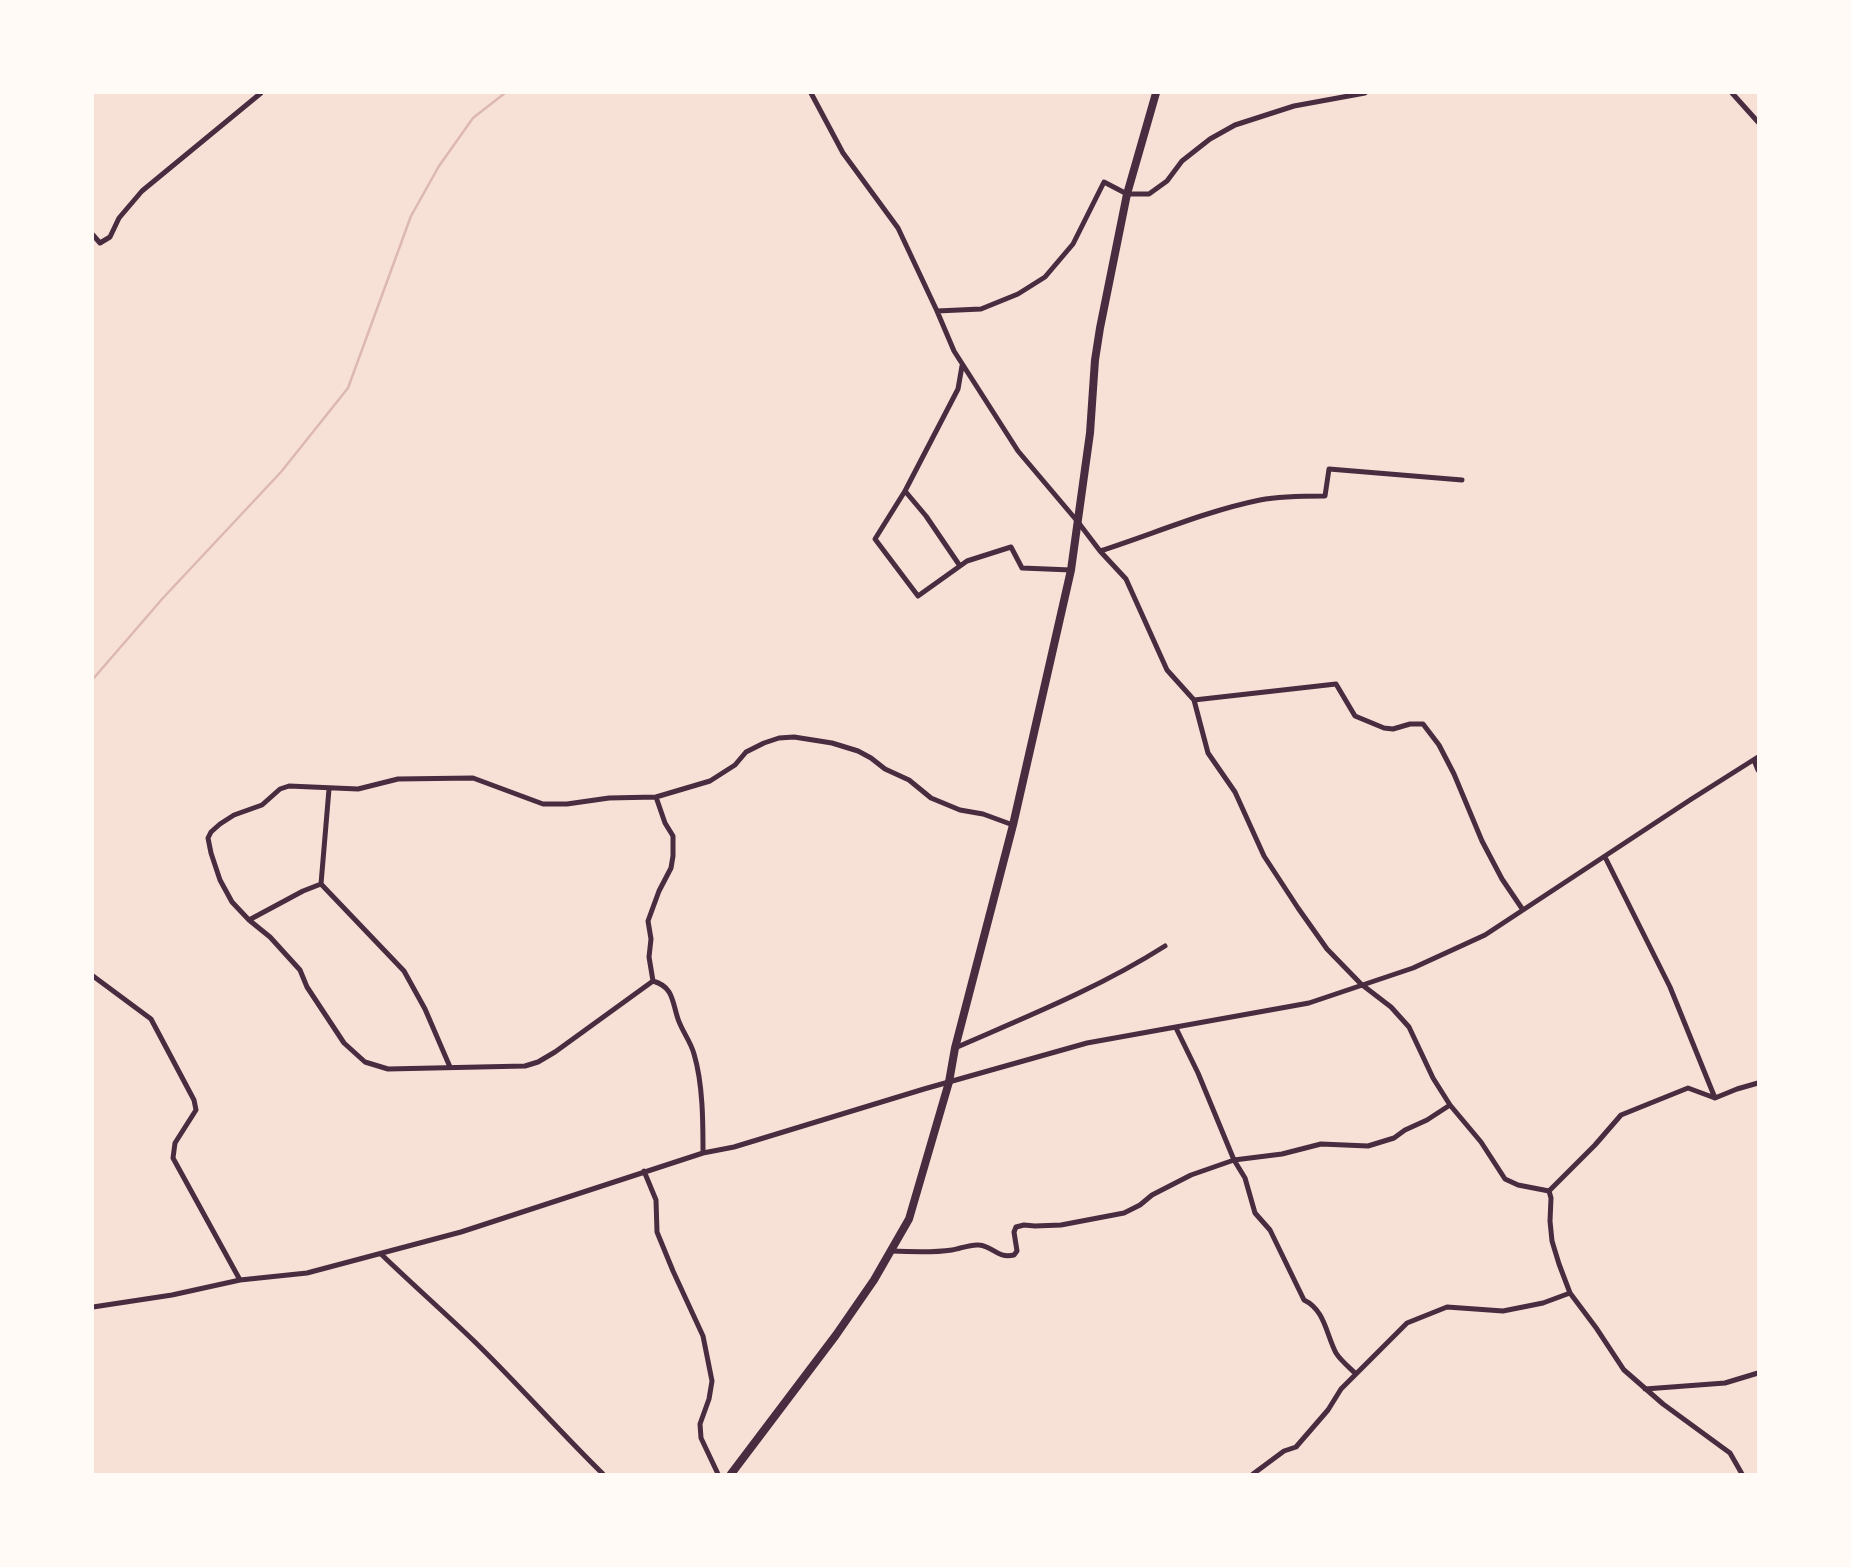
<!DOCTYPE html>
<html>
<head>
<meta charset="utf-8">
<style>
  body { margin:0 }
  #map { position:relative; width:1851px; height:1567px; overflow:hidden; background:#f7e1d7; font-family:Montserrat,sans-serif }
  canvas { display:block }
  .frame { position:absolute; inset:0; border:94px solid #fffaf5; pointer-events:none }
</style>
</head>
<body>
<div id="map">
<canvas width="1851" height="1567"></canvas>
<div class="frame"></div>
</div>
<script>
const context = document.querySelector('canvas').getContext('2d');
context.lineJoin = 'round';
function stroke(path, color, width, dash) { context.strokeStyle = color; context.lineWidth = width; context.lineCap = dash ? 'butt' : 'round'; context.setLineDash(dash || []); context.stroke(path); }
const stream = new Path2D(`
  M 93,679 L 163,598 L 281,472 L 348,388 L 411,216 L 439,166 L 473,118 L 505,93`);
const minor = new Path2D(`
  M 811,93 L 843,153 L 898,228 L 937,311 L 954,351 L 1018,451 L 1078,522 L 1100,551 L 1126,579 L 1167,670 L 1194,700 L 1208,753 L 1235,792 L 1264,856 L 1298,908 L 1327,949 L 1361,984 L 1391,1007 L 1409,1027 L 1433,1078 L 1450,1105 L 1481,1142 L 1505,1179 L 1518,1185 L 1549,1191 L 1551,1198 L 1550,1221 L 1552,1241 L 1559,1264 L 1570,1293 L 1597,1329 L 1624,1370 L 1663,1404 L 1730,1453 L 1742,1474
  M 1732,93 L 1758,122
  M 93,235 L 100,243 L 110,237 L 119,218 L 142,191 L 261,93
  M 937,311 L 981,309 L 1018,294 L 1045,277 L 1073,244 L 1104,182 L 1127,194 L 1149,194 L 1167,181 L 1182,161 L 1210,139 L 1235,125 L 1294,106 L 1365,93
  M 962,366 L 958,389 L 905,491 L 875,539 L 918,596 L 967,561 L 1011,547 L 1022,568 L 1071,570
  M 905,491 L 926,516 L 960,566
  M 1100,551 C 1153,534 1206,511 1260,500 C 1281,496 1303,496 1325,496 L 1329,469 L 1462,480
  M 1194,700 L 1336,684 L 1355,716 L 1384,728 L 1393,729 L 1410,724 L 1423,724 L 1439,745 L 1454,774 L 1482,841 L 1502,879 L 1523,910
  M 1754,760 L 1758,770
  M 1605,857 L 1670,987 L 1715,1098
  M 321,884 L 329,789
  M 249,920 L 303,891 L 321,884 L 404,971 L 425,1009 L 450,1067
  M 93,976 L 151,1019 L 194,1100 L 196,1110 L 175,1143 L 173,1158 L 240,1280
  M 653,981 L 649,957 L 651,939 L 648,921 L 659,891 L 671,868 L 673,856 L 673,836 L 665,823 L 656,797
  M 1176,1028 L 1198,1073 L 1234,1160 L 1245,1178 L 1255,1213 L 1270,1230 L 1304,1300 C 1325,1310 1326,1334 1336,1353 C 1341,1361 1350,1368 1356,1374
  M 955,1048 C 1026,1017 1099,988 1165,946
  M 703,1153 C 703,1122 703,1084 694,1054 C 691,1042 682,1031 678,1019 C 672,1002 674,987 653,981 L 555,1052 L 538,1062 L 525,1066 L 388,1069 L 365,1062 L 344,1043 L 307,987 L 300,970 L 270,937 L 249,920 L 232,902 L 220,880 L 211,853 L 208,838 L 211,832 L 220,824 L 234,815 L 262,805 L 280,789 L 289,786 L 358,789 L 398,779 L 473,778 L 543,804 L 567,804 L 609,798 L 656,797 L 710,781 L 735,765 L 746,752 L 764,743 L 779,738 L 794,737 L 832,743 L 858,751 L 871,758 L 885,769 L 909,780 L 931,798 L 960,810 L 983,814 L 1013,825
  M 644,1171 L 656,1200 L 657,1232 L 673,1271 L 703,1336 L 712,1381 L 709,1399 L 700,1424 L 701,1438 L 718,1474
  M 1549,1191 L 1595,1145 L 1621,1115 L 1688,1088 L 1715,1098 L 1737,1089 L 1758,1083
  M 891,1251 C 911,1252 932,1253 952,1250 C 960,1249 970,1244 979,1245 C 993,1246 997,1259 1014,1255 L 1017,1251 L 1014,1232 L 1016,1227 L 1024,1225 L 1035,1226 L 1061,1225 L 1124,1213 L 1140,1205 L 1152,1195 L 1191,1175 L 1234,1160 L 1282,1154 L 1321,1144 L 1368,1146 L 1394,1138 L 1405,1130 L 1427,1120 L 1450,1105
  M 381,1254 C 412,1284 444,1312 475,1342 C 519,1385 559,1431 603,1474
  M 93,1307 L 172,1295 L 240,1280 L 307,1273 L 461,1232 L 703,1153 L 734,1147 L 924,1089 L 1087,1043 L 1309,1003 L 1413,968 L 1485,935 L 1690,800 L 1758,757
  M 1645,1389 L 1725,1383 L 1758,1373
  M 1253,1474 L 1284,1451 L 1296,1447 L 1328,1410 L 1341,1389 L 1407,1323 L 1447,1307 L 1503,1311 L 1543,1303 L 1570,1293`);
const primary = new Path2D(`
  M 731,1474 L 836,1335 L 874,1280 L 909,1219 L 949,1082 L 955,1048 L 1013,825 L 1071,570 L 1090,433 L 1095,360 L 1100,328 L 1127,194 L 1156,93`);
stroke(stream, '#dcb8b0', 2.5);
stroke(minor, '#4a2c40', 5);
stroke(primary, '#4a2c40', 8);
</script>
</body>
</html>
